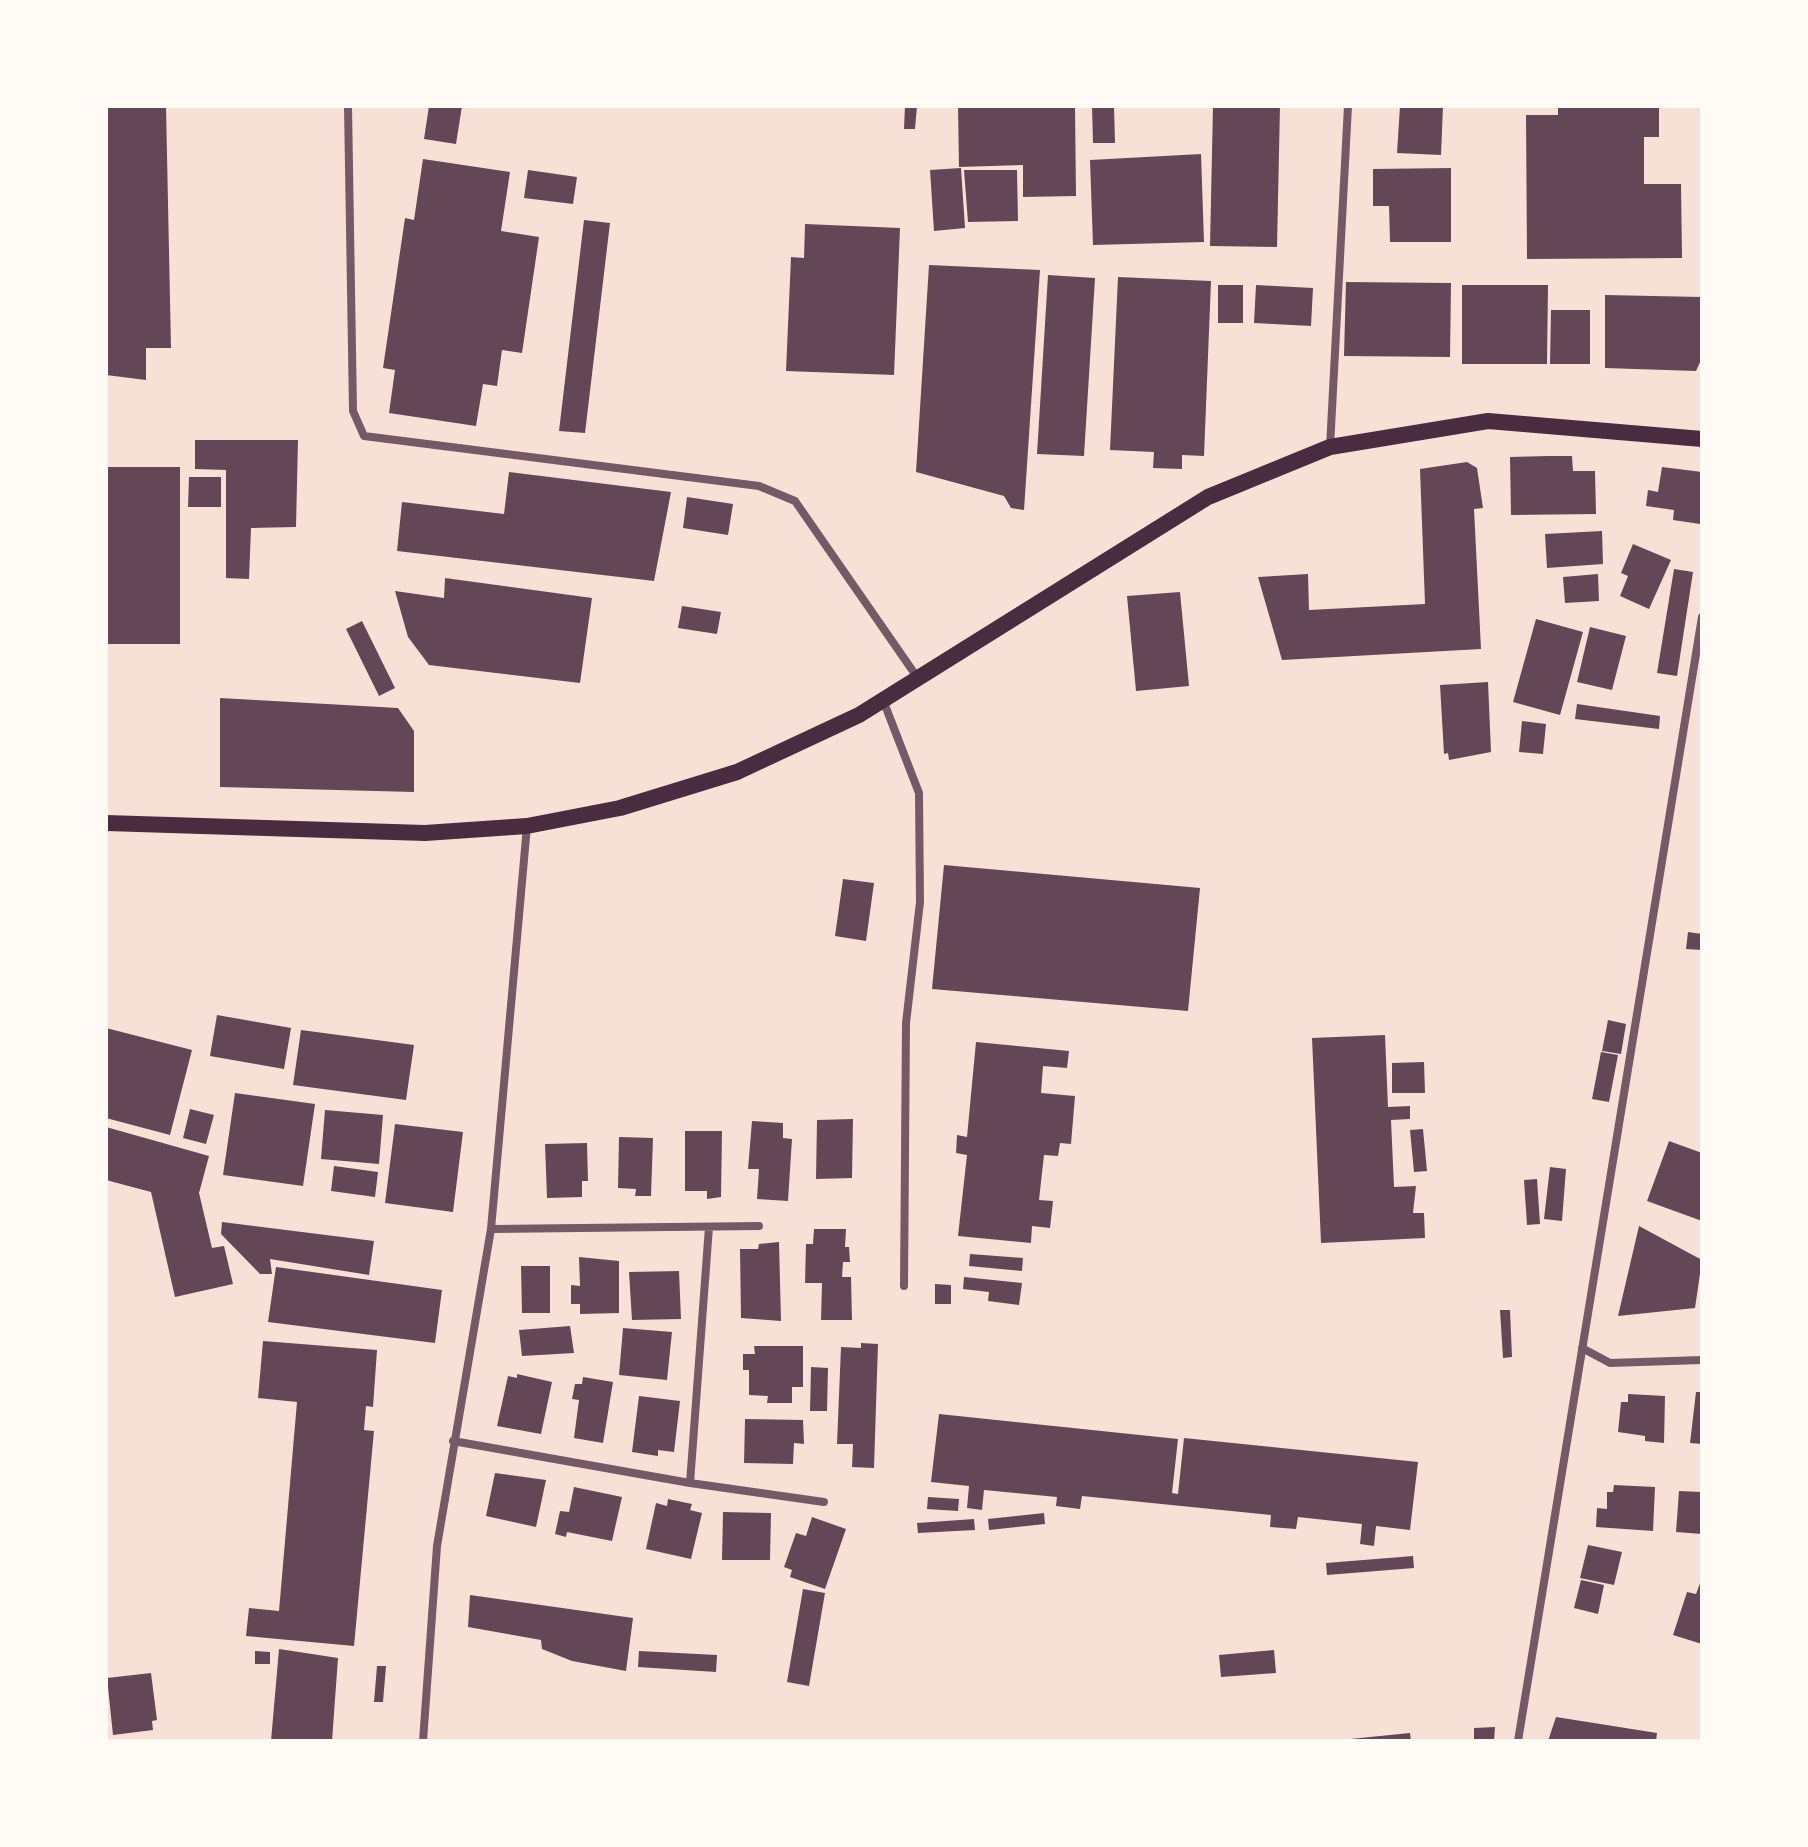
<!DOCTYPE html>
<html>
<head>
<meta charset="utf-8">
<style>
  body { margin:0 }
  #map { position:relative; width:1808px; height:1847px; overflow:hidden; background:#f7e1d7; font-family:"Asap Condensed",sans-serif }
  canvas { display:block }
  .frame { position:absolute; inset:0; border:108px solid #fffaf5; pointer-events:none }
</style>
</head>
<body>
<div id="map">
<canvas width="1808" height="1847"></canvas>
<div class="frame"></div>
</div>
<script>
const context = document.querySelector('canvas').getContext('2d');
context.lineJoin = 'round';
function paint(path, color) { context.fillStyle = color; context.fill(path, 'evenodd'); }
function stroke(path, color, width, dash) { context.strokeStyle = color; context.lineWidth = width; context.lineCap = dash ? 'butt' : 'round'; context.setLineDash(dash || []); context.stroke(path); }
const building = new Path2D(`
  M 106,106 L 166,106 L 171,348 L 146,348 L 146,380 L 106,375 Z
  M 429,106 L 462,106 L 456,144 L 424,139 Z
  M 905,106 L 917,106 L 915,129 L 904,129 Z
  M 958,106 L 1075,106 L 1076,196 L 1023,197 L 1023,165 L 959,167 Z
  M 1092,106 L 1114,106 L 1115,143 L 1093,143 Z
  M 1213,106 L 1280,106 L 1277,247 L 1210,246 Z
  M 1400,106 L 1443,106 L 1441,155 L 1397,153 Z
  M 1558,106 L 1659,107 L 1659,137 L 1644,137 L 1644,184 L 1681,184 L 1682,258 L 1527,259 L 1526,115 L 1558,115 Z
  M 1201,154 L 1204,242 L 1093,245 L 1090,160 Z
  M 423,159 L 510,172 L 501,231 L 539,237 L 522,353 L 502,350 L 497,386 L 483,384 L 476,426 L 389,413 L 395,370 L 383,368 L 405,218 L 414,220 Z
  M 961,168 L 965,228 L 934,231 L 930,170 Z
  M 1451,168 L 1451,242 L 1390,242 L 1389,206 L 1373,206 L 1373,169 Z
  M 528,170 L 577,177 L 573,204 L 524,198 Z
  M 964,170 L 1017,170 L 1018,221 L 968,222 Z
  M 584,220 L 610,223 L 585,433 L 559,431 Z
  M 805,224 L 900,228 L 894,375 L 786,371 L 791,257 L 804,258 Z
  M 929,265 L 1040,270 L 1024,510 L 1011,508 L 1004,496 L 916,472 Z
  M 1048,275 L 1095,278 L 1084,456 L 1037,454 Z
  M 1118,277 L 1211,281 L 1204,456 L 1182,455 L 1182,469 L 1153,468 L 1154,452 L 1110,450 Z
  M 1346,282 L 1451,283 L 1450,357 L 1344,356 Z
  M 1218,285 L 1243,285 L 1243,323 L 1218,323 Z
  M 1256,285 L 1313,288 L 1311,326 L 1254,323 Z
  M 1462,285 L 1548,285 L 1547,364 L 1462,364 Z
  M 1605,295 L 1702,297 L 1702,358 L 1696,371 L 1605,368 Z
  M 1551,310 L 1590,310 L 1590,364 L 1550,364 Z
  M 195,440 L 298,440 L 296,527 L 251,528 L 249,579 L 226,578 L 226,470 L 195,469 Z
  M 1547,456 L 1572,456 L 1573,471 L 1595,471 L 1596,514 L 1511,515 L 1510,457 Z
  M 1467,462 L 1477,468 L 1483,508 L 1474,509 L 1481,649 L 1282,660 L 1258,577 L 1308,574 L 1309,610 L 1425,604 L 1420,469 Z
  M 106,467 L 180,467 L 180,644 L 106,644 Z
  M 1662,467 L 1702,472 L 1700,524 L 1673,520 L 1674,510 L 1646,506 L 1648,490 L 1658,492 Z
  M 509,472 L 671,492 L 654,581 L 397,551 L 402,502 L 504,514 Z
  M 189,477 L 221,477 L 221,507 L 188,507 Z
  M 687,497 L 733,504 L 728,535 L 683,528 Z
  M 1602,531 L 1603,564 L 1547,568 L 1545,534 Z
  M 1633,544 L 1671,560 L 1649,609 L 1620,596 L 1628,576 L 1621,573 Z
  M 1674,569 L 1693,572 L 1677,676 L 1657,673 Z
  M 1598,574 L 1599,601 L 1565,603 L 1563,577 Z
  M 445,578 L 592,598 L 580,683 L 429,665 L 408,637 L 395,591 L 444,598 Z
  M 1180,592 L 1189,686 L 1136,691 L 1127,596 Z
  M 682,606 L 721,612 L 717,634 L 678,628 Z
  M 1536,619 L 1583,632 L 1560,715 L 1513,702 Z
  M 362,621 L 395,688 L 379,696 L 346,629 Z
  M 1590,627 L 1626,636 L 1612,690 L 1577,682 Z
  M 1488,682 L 1491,752 L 1449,760 L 1448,753 L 1444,754 L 1440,685 Z
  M 220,698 L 398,708 L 414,731 L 414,792 L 220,787 Z
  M 1577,704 L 1660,716 L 1659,729 L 1575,719 Z
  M 1522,721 L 1546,724 L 1543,754 L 1519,752 Z
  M 944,865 L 1200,888 L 1188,1011 L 932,989 Z
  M 843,879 L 874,883 L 866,941 L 835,936 Z
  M 1688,932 L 1702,934 L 1702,950 L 1686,949 Z
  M 217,1015 L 291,1028 L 284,1069 L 210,1056 Z
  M 1608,1020 L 1626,1024 L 1621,1054 L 1602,1051 Z
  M 106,1028 L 192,1050 L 170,1135 L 106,1118 Z
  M 301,1030 L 414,1045 L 406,1100 L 293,1085 Z
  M 1385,1035 L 1388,1107 L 1410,1106 L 1410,1119 L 1391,1120 L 1394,1187 L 1416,1186 L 1413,1213 L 1424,1213 L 1425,1238 L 1321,1243 L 1312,1038 Z
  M 976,1042 L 1069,1051 L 1067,1068 L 1043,1066 L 1041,1093 L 1075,1096 L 1071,1144 L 1060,1143 L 1058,1156 L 1044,1155 L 1039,1200 L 1053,1201 L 1050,1228 L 1032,1226 L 1031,1243 L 958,1236 L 967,1155 L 956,1153 L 957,1135 L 967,1137 Z
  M 1601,1052 L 1618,1055 L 1609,1102 L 1592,1099 Z
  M 1424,1062 L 1425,1093 L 1392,1093 L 1392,1063 Z
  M 235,1093 L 315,1104 L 303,1186 L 223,1175 Z
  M 190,1109 L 214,1115 L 206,1144 L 183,1138 Z
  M 325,1110 L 383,1115 L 379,1164 L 321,1159 Z
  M 853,1119 L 852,1178 L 816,1179 L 817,1120 Z
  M 752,1121 L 783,1123 L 783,1138 L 792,1139 L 788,1201 L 757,1199 L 759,1169 L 748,1169 Z
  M 395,1124 L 463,1132 L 453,1212 L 385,1203 Z
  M 106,1127 L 209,1156 L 199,1193 L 212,1248 L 224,1246 L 233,1284 L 175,1297 L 151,1192 L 106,1180 Z
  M 1423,1129 L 1427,1171 L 1414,1172 L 1410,1130 Z
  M 685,1131 L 722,1131 L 721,1197 L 707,1199 L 707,1191 L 685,1191 Z
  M 619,1137 L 653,1138 L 651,1196 L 635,1196 L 636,1189 L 618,1188 Z
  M 1669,1141 L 1702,1153 L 1702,1221 L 1647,1201 Z
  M 587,1143 L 588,1181 L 582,1181 L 582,1197 L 547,1198 L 545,1144 Z
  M 334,1166 L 378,1172 L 375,1197 L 331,1191 Z
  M 1550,1167 L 1566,1169 L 1562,1221 L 1544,1219 Z
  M 1537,1179 L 1540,1224 L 1527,1225 L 1524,1180 Z
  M 222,1222 L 374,1241 L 369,1275 L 270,1259 L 272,1274 L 260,1274 L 221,1234 Z
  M 1639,1226 L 1702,1260 L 1695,1308 L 1618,1316 Z
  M 814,1229 L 846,1229 L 845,1247 L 849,1247 L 850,1262 L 843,1262 L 842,1277 L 851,1277 L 852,1320 L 821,1320 L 822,1283 L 805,1283 L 806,1244 L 813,1244 Z
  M 779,1242 L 781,1321 L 741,1318 L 740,1249 L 758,1249 L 759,1244 Z
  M 970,1254 L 1023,1258 L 1022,1271 L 969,1266 Z
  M 579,1257 L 619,1261 L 619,1313 L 580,1314 L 580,1304 L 571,1304 L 571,1285 L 580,1286 Z
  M 521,1266 L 550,1266 L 550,1313 L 522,1313 Z
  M 276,1267 L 442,1290 L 435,1343 L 268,1322 Z
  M 679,1271 L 681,1319 L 632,1320 L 629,1272 Z
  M 964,1277 L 1022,1283 L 1019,1305 L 988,1301 L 989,1292 L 963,1289 Z
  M 935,1284 L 951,1285 L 951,1304 L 935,1304 Z
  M 1500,1310 L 1510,1310 L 1512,1357 L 1503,1358 Z
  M 570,1326 L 574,1353 L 522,1356 L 519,1330 Z
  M 623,1328 L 672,1332 L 667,1380 L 619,1375 Z
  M 263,1341 L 377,1350 L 373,1407 L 366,1406 L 364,1430 L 374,1431 L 354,1646 L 246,1636 L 249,1608 L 279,1611 L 297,1402 L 258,1398 Z
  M 861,1343 L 878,1344 L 874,1468 L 852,1467 L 853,1444 L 837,1444 L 841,1347 L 861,1348 Z
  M 754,1346 L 803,1346 L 803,1387 L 792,1387 L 792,1403 L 767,1403 L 768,1396 L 749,1395 L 749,1370 L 743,1370 L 743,1354 L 755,1354 Z
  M 811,1367 L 828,1368 L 827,1411 L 810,1411 Z
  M 517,1374 L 552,1382 L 541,1434 L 497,1426 L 508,1376 L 517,1378 Z
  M 583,1377 L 613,1382 L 603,1443 L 574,1438 L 579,1400 L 572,1399 L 575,1384 L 582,1384 Z
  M 1696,1392 L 1702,1392 L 1702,1444 L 1690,1443 Z
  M 1628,1394 L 1665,1396 L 1664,1443 L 1645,1441 L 1645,1436 L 1618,1432 L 1621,1402 L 1628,1402 Z
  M 639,1396 L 680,1401 L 674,1452 L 658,1450 L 658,1456 L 632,1452 Z
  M 939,1414 L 1178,1439 L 1172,1493 L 1178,1494 L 1184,1438 L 1418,1462 L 1410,1530 L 1376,1526 L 1374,1546 L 1360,1544 L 1362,1524 L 1298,1517 L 1296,1529 L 1270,1527 L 1271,1515 L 1082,1496 L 1080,1509 L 1056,1506 L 1057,1497 L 984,1490 L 982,1510 L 967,1508 L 969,1486 L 931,1482 Z
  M 745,1419 L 803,1420 L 804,1444 L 794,1443 L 793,1464 L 744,1463 Z
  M 495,1473 L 546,1480 L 536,1527 L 486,1516 Z
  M 1614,1485 L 1655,1487 L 1653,1531 L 1596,1527 L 1597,1508 L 1607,1509 L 1607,1492 L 1613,1492 Z
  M 574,1487 L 622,1497 L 612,1541 L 567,1532 L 566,1537 L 555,1534 L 560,1511 L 569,1512 Z
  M 1679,1491 L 1702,1492 L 1702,1534 L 1676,1532 Z
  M 928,1497 L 959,1499 L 958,1511 L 927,1509 Z
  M 668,1499 L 692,1504 L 690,1510 L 702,1513 L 691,1559 L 646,1549 L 656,1503 L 667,1506 Z
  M 723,1512 L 771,1513 L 770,1560 L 722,1560 Z
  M 1044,1513 L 1045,1524 L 989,1530 L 988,1519 Z
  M 812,1517 L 846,1529 L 825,1589 L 790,1577 L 792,1570 L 784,1567 L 796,1533 L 806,1536 Z
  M 974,1519 L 975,1530 L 918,1533 L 917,1523 Z
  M 1588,1545 L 1622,1552 L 1614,1585 L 1580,1578 Z
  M 1413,1556 L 1414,1568 L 1327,1575 L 1326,1563 Z
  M 1702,1578 L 1702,1644 L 1673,1635 L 1687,1592 L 1696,1594 Z
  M 1581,1580 L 1604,1585 L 1598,1614 L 1574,1608 Z
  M 803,1589 L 825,1593 L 809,1686 L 787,1682 Z
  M 470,1595 L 633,1618 L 626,1671 L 572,1661 L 542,1649 L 541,1640 L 468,1627 Z
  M 279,1649 L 338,1658 L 332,1741 L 271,1741 Z
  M 1274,1650 L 1276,1673 L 1221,1677 L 1219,1655 Z
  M 255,1651 L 270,1652 L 270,1664 L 255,1664 Z
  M 639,1651 L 717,1655 L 716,1672 L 638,1667 Z
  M 377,1666 L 386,1666 L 383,1702 L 374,1702 Z
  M 151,1673 L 157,1720 L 152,1721 L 153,1730 L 113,1735 L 107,1678 Z
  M 1556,1717 L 1657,1733 L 1656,1741 L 1548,1741 Z
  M 1495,1727 L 1494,1741 L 1474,1741 L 1474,1728 Z
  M 1410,1733 L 1411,1741 L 1350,1741 L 1350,1739 Z`);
const minor = new Path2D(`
  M 348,106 L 353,411 L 364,436 L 759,486 L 795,501 L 917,677
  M 1330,447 L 1348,106
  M 883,700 L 919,793 L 920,902 L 906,1023 L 904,1286
  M 491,1229 L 759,1226
  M 1582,1348 L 1610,1363 L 1702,1360
  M 453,1441 L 690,1483 L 824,1502
  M 690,1483 L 709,1227
  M 423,1741 L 437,1546 L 491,1229 L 527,826
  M 1518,1741 L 1702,617`);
const secondary = new Path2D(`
  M 106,823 L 425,833 L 527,826 L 620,808 L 737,772 L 859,715 L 1208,497 L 1330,447 L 1488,421 L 1702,439`);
paint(building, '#644757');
stroke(minor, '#755966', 8);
stroke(secondary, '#4a2c40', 16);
</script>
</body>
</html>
